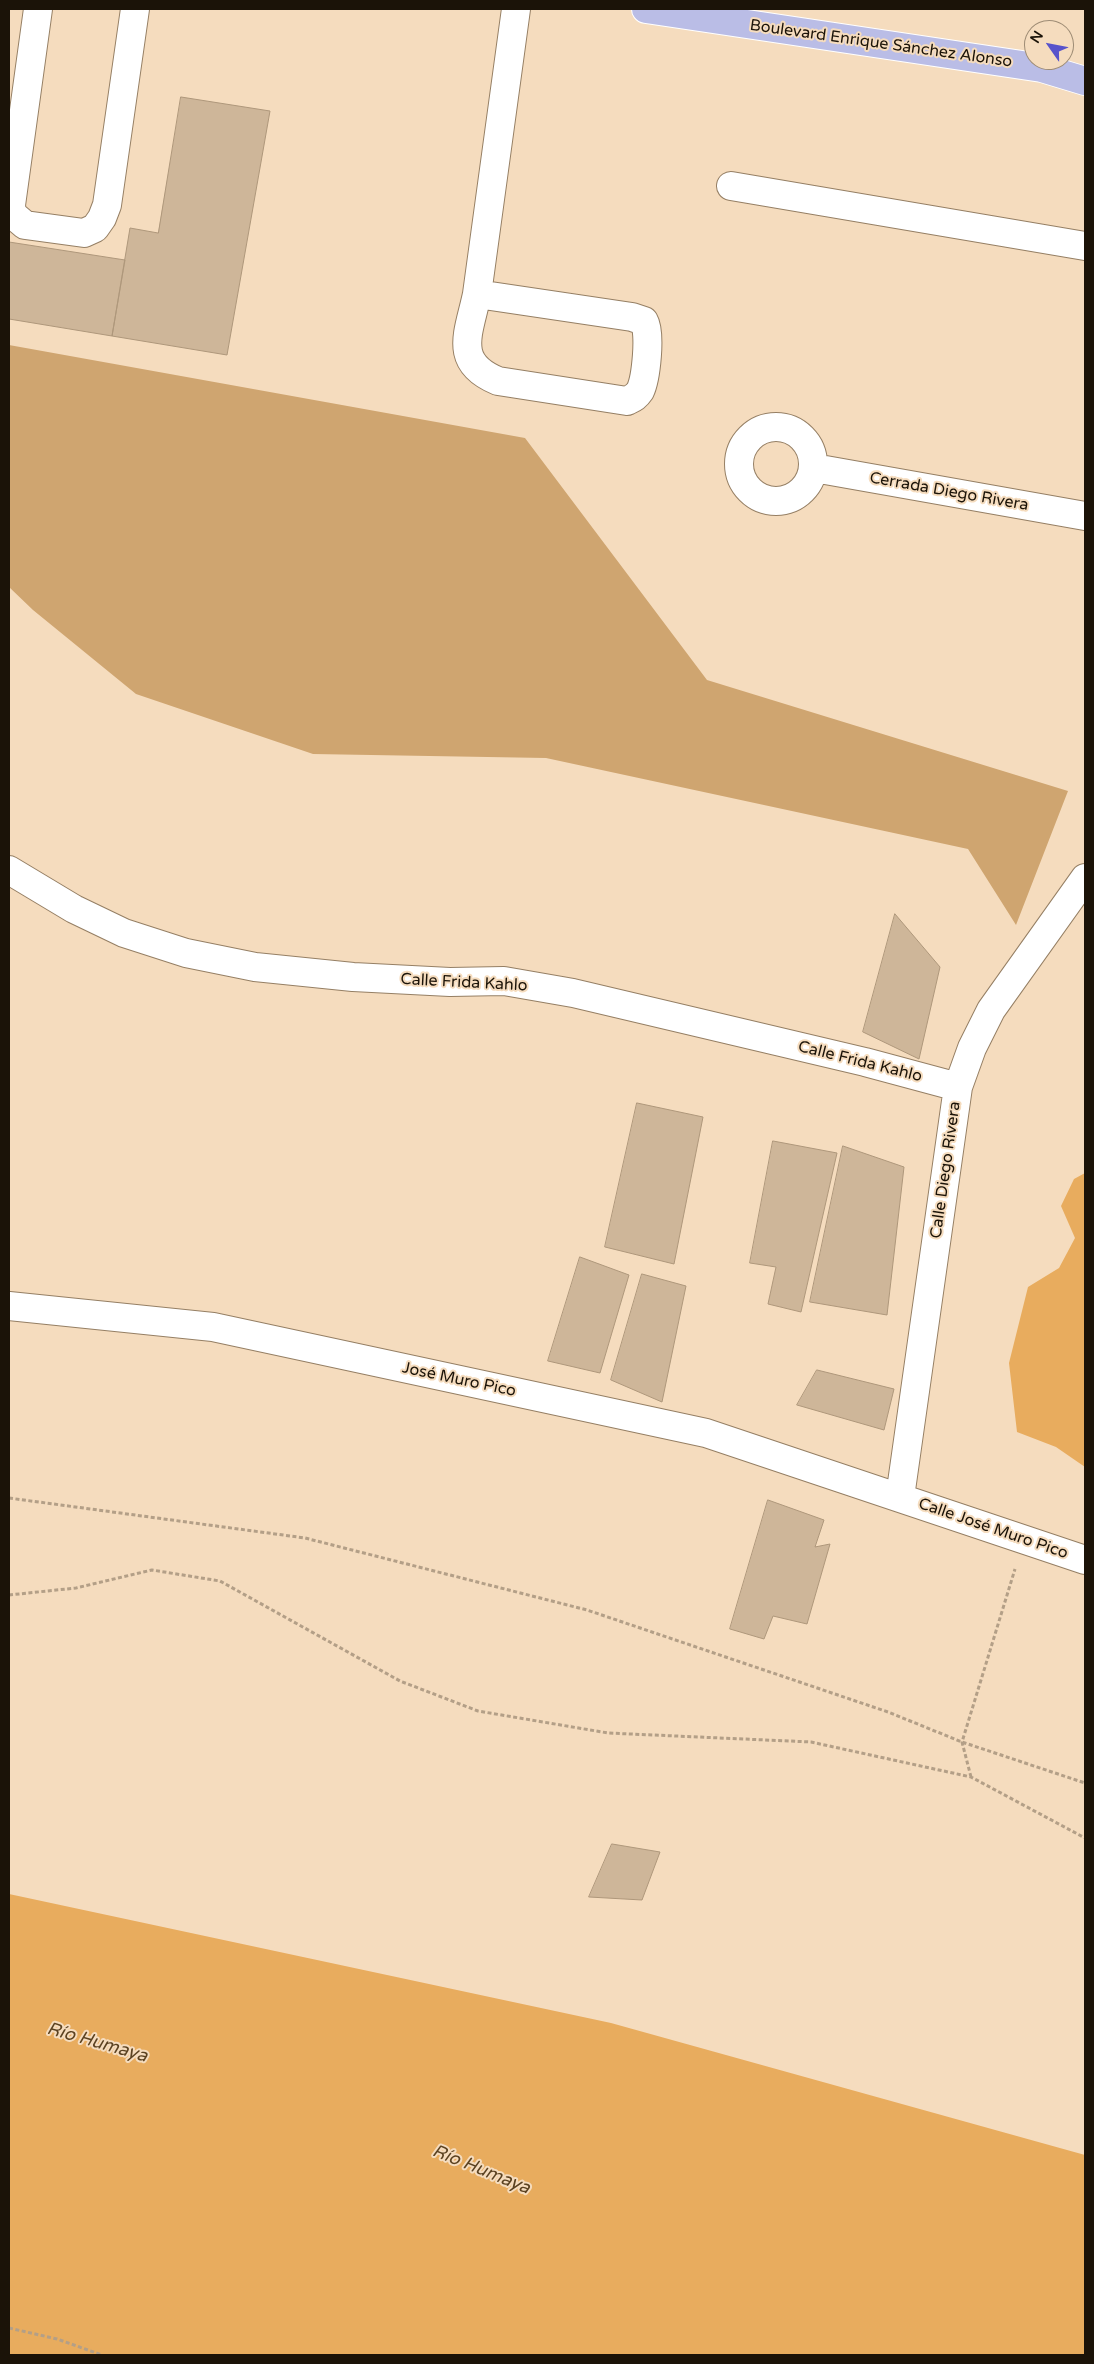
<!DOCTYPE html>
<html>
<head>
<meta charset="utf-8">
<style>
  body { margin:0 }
  #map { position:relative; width:1094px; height:2364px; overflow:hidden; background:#f5dcbe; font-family:"Varela Round",sans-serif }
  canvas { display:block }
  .frame { position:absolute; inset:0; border:10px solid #1b1308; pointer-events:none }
  .north { position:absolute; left:1024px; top:20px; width:50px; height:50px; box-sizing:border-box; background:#f5dcbe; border:1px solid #9e8c75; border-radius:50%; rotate:303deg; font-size:14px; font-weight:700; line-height:20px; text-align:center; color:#1b1308 }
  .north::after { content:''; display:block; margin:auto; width:18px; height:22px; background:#5853cb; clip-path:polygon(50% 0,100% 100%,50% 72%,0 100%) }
</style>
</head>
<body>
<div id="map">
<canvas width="1094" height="2364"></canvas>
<div class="frame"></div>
<div class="north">N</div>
</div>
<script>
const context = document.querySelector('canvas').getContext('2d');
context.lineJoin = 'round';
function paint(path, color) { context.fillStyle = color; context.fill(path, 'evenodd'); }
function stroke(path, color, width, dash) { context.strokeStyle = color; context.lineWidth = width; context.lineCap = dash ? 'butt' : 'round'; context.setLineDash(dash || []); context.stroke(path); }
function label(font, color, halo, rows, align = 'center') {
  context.font = font + ' "Varela Round",sans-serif'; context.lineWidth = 4; context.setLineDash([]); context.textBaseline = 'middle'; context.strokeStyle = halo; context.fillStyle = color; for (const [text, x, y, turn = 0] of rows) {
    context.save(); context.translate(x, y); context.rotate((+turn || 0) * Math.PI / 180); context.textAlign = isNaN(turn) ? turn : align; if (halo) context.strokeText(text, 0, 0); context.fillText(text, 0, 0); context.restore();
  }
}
const green = new Path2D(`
  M 9,345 L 525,438 L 707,680 L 1068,791 L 1016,925 L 968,849 L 546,758 L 313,754 L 136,694 L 33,610 L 9,587 Z`);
const water = new Path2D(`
  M 1085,1173 L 1085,1467 L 1056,1447 L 1017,1432 L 1009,1363 L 1028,1287 L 1059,1268 L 1075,1238 L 1061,1206 L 1074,1179 Z
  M 9,1894 L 611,2023 L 1085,2155 L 1085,2355 L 9,2355 Z`);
const building = new Path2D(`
  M 181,97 L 270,111 L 227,355 L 112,336 L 130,228 L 158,233 Z
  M 9,242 L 125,260 L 112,336 L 9,319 Z
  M 895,914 L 940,967 L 919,1059 L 863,1032 Z
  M 637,1103 L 703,1117 L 674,1264 L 605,1247 Z
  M 773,1141 L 837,1153 L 801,1312 L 768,1304 L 776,1267 L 750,1263 Z
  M 843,1146 L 904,1167 L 887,1315 L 810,1302 Z
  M 580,1257 L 629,1275 L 600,1373 L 548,1361 Z
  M 642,1274 L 686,1286 L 662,1402 L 611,1380 Z
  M 817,1370 L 894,1389 L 884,1430 L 797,1405 Z
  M 768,1500 L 824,1520 L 815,1547 L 830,1544 L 807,1624 L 773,1616 L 764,1639 L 730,1629 Z
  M 612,1844 L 660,1852 L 642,1900 L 589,1897 Z`);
const path = new Path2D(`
  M 9,1498 L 305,1538 L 587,1610 L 888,1712 L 962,1742 L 1085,1783
  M 9,1595 L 76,1588 L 152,1570 L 220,1581 L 400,1681 L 478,1711 L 608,1733 L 811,1742 L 971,1777 L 1085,1838
  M 971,1777 L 962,1742 L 1015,1569
  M 9,2328 L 57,2339 L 102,2355`);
const minor = new Path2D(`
  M 38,9 L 11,205 L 12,214 L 25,225 L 84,233 L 95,228 L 102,218 L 107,205 L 135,9
  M 731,186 L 1085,246
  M 477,294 L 632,317 L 644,321 C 651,333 646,379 640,391 C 636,397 633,398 627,401 L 498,381 C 452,362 469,333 477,294 L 516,9
  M739 464a37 37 0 1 1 74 0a37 37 0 1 1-74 0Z
  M 814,468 L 1085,516
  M 9,870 L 74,909 L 124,933 L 186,953 L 255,967 L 353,977 L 450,982 L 504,981 L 573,993 L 865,1062 L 958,1087
  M 9,1306 L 213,1327 L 706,1433 L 1085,1560
  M 900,1497 L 958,1087 L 972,1048 L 991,1010 L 1085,878`);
const major = new Path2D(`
  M 646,9 L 1042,68 L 1085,81`);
const streetNames = [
  ["Boulevard Enrique Sánchez Alonso",881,44,8],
  ["Cerrada Diego Rivera",949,492,10],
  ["Calle Frida Kahlo",464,983,3],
  ["Calle Frida Kahlo",860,1062,14],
  ["Calle Diego Rivera",946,1170,-82],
  ["José Muro Pico",459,1380,12],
  ["Calle José Muro Pico",993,1529,19]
];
const waterNames = [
  ["Río Humaya",97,2043,16],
  ["Río Humaya",481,2170,22]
];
paint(green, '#cfa570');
paint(water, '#e8ac5e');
paint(building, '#ceb699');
stroke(building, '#ae977b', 1);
stroke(minor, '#957f64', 30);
stroke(major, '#fff', 30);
stroke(path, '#b39f87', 3, [4, 2.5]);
stroke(minor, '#fff', 28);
stroke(major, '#babde6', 28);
label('16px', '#1b1308', '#f5dcbe', streetNames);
label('italic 18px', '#5b4221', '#f5dcbe', waterNames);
</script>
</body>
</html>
